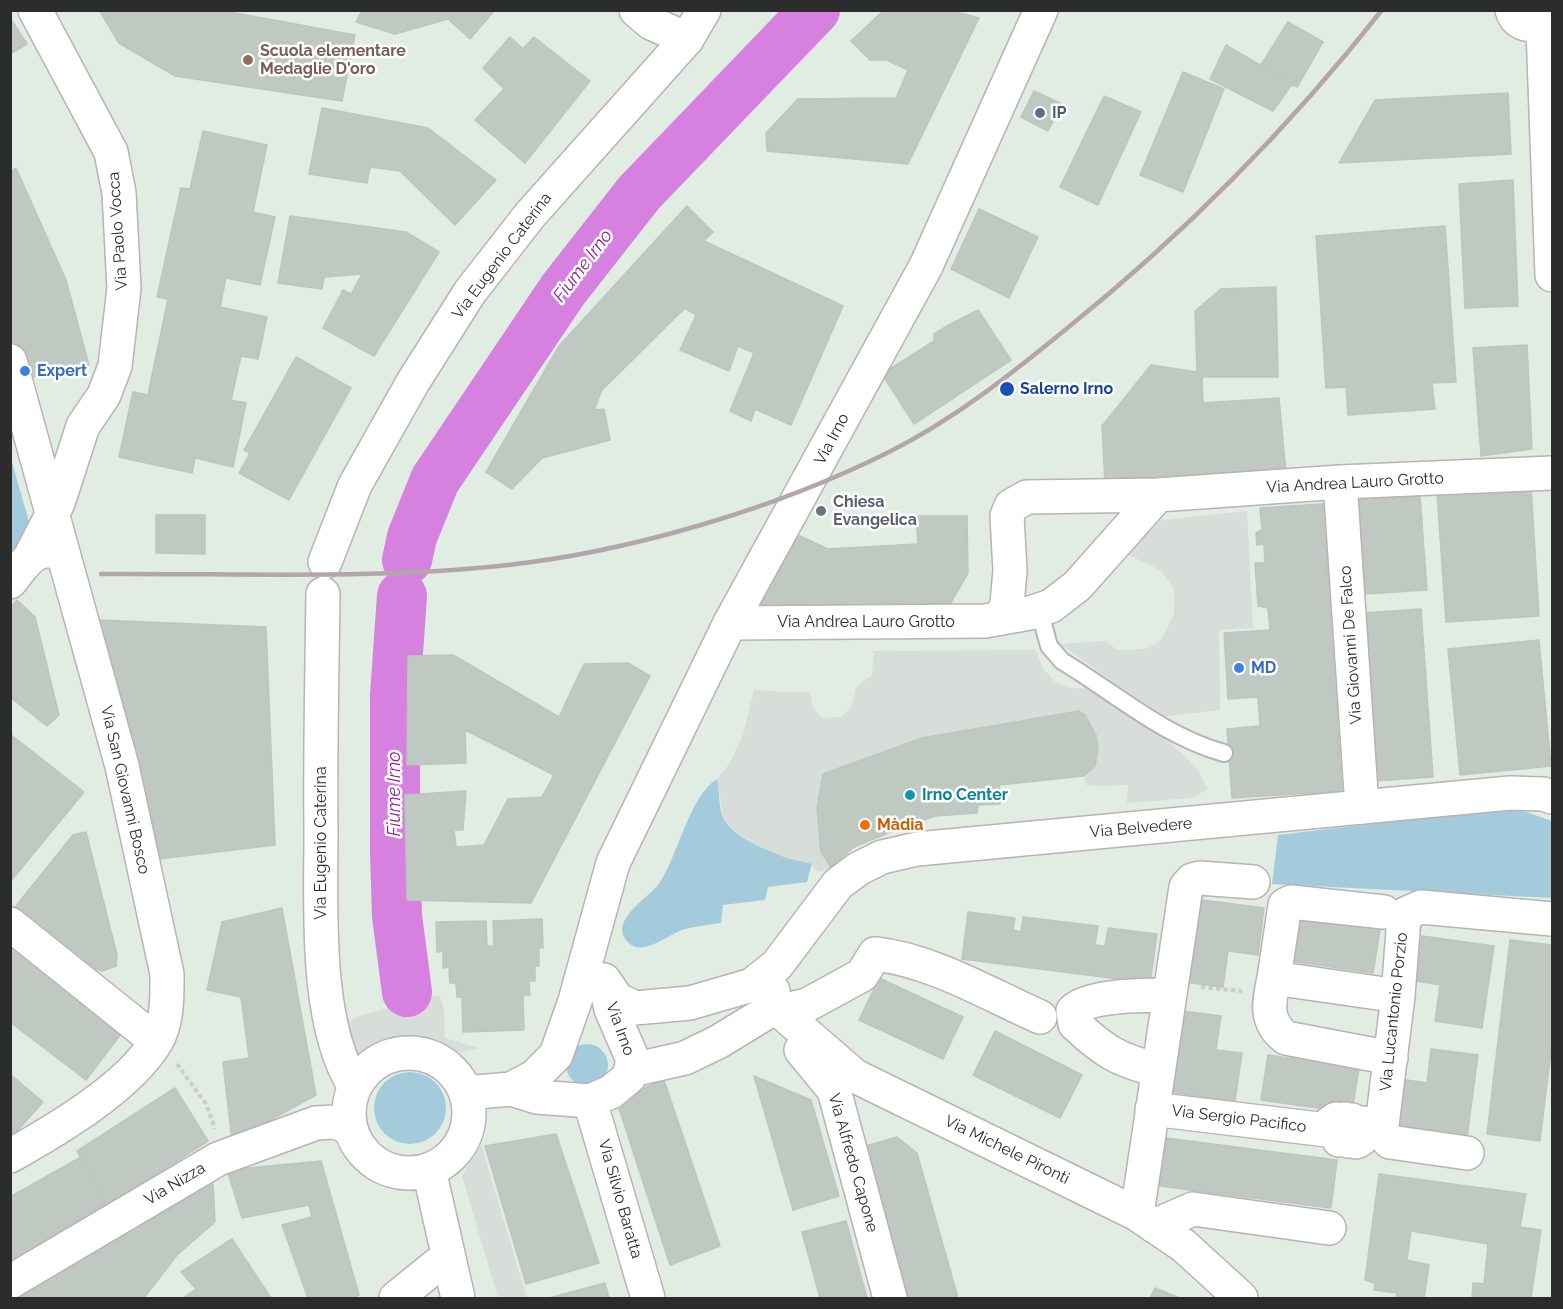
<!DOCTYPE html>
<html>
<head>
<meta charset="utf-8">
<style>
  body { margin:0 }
  #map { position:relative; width:1563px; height:1309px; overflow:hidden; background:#e1ece3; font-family:Raleway,sans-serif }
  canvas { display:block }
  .frame { position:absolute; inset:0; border:12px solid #2c2c2c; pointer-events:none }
</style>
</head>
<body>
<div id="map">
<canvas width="1563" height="1309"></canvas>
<div class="frame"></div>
</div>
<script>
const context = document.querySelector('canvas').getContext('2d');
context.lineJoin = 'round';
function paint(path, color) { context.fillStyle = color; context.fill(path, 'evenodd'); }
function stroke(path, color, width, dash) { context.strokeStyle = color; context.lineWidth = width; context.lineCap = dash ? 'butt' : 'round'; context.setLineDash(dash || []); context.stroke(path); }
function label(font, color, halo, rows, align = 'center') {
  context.font = font + ' Raleway,sans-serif'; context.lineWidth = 5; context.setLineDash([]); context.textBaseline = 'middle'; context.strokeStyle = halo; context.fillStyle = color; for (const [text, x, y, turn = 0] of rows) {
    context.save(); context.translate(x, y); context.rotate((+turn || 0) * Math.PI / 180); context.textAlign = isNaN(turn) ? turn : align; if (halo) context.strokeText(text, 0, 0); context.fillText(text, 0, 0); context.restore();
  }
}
const green = new Path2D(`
  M 10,455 L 31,529 L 11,553 L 10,553 Z
  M 717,779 C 720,792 718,805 723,817 C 734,842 788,859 812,863 L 807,882 L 768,887 L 765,900 L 723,905 L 721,923 C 709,925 697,926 685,929 C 670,933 645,956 630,944 C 604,922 651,897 660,882 C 678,855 690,795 717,779 Z
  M 1520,810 L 1552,821 L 1552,898 L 1272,884 L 1278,835 L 1411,819 Z
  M566 1065a21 21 0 1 1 42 0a21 21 0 1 1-42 0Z
  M374 1108a36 36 0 1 1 72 0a36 36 0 1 1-72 0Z`);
const plaza = new Path2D(`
  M 1247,511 L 1253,628 L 1219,630 L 1220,710 L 1160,717 L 1061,644 L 1105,641 L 1116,649 L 1127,650 L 1149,648 L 1161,640 L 1174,614 L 1174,589 L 1160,570 L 1125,553 L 1162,520 Z
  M 1036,650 L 1042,667 L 1054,681 L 1071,688 L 1096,689 L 1140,718 L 1182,753 L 1197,769 L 1208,789 L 1191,798 L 1127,803 L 1128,785 L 1087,786 L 1084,776 L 1095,765 L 1096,735 L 1085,715 L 1079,711 L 922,738 L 831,867 L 818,872 L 812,864 L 786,858 L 761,847 L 737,833 L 724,820 L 717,779 L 730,763 L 743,735 L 754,690 L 810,693 L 813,708 L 822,718 L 841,717 L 851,708 L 856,687 L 872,675 L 874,651 Z
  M 439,995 L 444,1009 L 445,1038 L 479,1048 L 446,1055 L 443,1048 L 436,1044 L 403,1040 L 387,1041 L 379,1046 L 370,1059 L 362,1060 L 353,1057 L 347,1029 L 348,1023 L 359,1016 Z
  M 481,1145 L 527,1298 L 498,1298 L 462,1176 Z`);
const river = new Path2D(`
  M 407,560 L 412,537 L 435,480 L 563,290 L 639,193 L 815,10
  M 402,596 L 395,695 L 395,853 L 397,916 L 407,992`);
const building = new Path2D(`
  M 99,10 L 219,10 L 355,35 L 342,101 L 175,76 L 119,43 Z
  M 362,10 L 495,10 L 470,39 L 448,19 L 395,34 L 356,22 Z
  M 884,10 L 949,10 L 979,18 L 908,164 L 767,151 L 766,133 L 798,99 L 896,98 L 908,70 L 887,60 L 870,60 L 851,41 Z
  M 10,18 L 27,44 L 10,54 Z
  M 1288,22 L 1323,42 L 1297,87 L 1261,65 Z
  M 510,37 L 523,49 L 534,37 L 590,81 L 525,163 L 475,120 L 504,89 L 483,68 Z
  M 1226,45 L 1292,84 L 1273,111 L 1210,79 Z
  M 1183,72 L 1224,89 L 1183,192 L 1140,175 Z
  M 1034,91 L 1062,104 L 1048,131 L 1021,117 Z
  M 1508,93 L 1511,154 L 1339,163 L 1375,100 Z
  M 1104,96 L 1141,112 L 1098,205 L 1060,187 Z
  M 322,108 L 428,128 L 496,180 L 455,225 L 400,171 L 370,167 L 367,183 L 309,174 Z
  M 203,131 L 267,145 L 253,212 L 275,217 L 260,285 L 226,278 L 220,307 L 267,317 L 258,359 L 241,356 L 231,400 L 246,403 L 233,467 L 195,458 L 192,473 L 119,457 L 133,392 L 148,395 L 168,299 L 157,297 L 181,188 L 190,189 Z
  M 16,168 L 66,280 L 89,365 L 22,379 L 10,332 L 10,172 Z
  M 1513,180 L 1518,306 L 1465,308 L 1459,184 Z
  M 687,206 L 713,232 L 704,241 L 843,306 L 791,425 L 755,409 L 751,421 L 730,411 L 754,353 L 738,346 L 729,371 L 680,350 L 696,315 L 685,308 L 602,390 L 594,410 L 604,409 L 610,440 L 542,458 L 512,489 L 486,472 L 559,346 Z
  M 979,209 L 1038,237 L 1009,298 L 951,269 Z
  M 290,216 L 406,232 L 439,252 L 374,356 L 323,328 L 343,290 L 351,294 L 362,274 L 324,277 L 322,289 L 278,283 Z
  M 1445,226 L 1456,382 L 1432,383 L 1435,409 L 1348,415 L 1346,387 L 1326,388 L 1316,236 Z
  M 1276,287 L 1278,377 L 1202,377 L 1203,403 L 1279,398 L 1286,474 L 1105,483 L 1102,426 L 1151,365 L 1197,372 L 1195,311 L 1221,289 Z
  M 978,310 L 1011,360 L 914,424 L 882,374 L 934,341 L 934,334 L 947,326 Z
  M 1527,345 L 1532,449 L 1481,456 L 1473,348 Z
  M 296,357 L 351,388 L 289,500 L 239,473 L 250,453 L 244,450 Z
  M 1531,487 L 1539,616 L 1446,622 L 1437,493 Z
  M 1420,496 L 1427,590 L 1364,594 L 1358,500 Z
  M 1323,504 L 1342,791 L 1232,798 L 1227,729 L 1260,726 L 1258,697 L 1228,699 L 1224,633 L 1270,630 L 1268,608 L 1258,606 L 1255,563 L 1265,563 L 1264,544 L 1257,545 L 1256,533 L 1262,530 L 1260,508 Z
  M 156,515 L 205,515 L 205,554 L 156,553 Z
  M 916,516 L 967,516 L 968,573 L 950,604 L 759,609 L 753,606 L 791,532 L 828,549 L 918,544 Z
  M 17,600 L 35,617 L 59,715 L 47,726 L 10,697 L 10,608 Z
  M 1421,609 L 1433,777 L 1374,781 L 1362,613 Z
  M 99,620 L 266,627 L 275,845 L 158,859 Z
  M 1539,640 L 1551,766 L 1460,775 L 1448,649 Z
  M 453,655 L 559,717 L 584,664 L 628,663 L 650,676 L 531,903 L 407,900 L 405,795 L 466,791 L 463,830 L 454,830 L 456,847 L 484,845 L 508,799 L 542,797 L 554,775 L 465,730 L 466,763 L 407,765 L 408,656 Z
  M 1079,711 L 1085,715 L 1096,735 L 1098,748 L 1095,766 L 1084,776 L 999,785 L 1000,804 L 978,805 L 977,813 L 935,816 L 893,831 L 854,847 L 831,867 L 821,852 L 817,808 L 823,774 L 922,738 Z
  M 10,734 L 84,792 L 10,882 Z
  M 86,832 L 117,955 L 116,966 L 102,971 L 90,967 L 15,907 L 73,835 Z
  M 1187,898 L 1264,908 L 1258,955 L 1228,951 L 1223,987 L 1176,981 Z
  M 282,908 L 316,1095 L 232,1141 L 223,1062 L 249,1058 L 241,997 L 207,990 L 222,922 Z
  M 1291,911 L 1381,924 L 1373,973 L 1284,960 Z
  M 968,912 L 1015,918 L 1013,930 L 1021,932 L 1023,917 L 1098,926 L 1095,945 L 1105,946 L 1108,928 L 1157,934 L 1150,983 L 962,959 Z
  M 542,919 L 543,948 L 539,948 L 539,966 L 535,966 L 535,981 L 529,981 L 530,995 L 523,995 L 524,1030 L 463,1032 L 462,997 L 457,997 L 456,983 L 450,983 L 449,967 L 443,968 L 443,951 L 437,952 L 436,922 L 486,921 L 487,946 L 494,946 L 493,921 Z
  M 1422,936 L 1494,946 L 1482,1028 L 1435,1021 L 1440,985 L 1416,981 Z
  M 1510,940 L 1552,945 L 1552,1043 L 1540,1141 L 1487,1134 Z
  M 10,942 L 124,1030 L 86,1080 L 10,1022 Z
  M 879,978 L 963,1017 L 943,1059 L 859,1020 Z
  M 1175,1010 L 1221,1016 L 1216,1050 L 1242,1053 L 1235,1101 L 1163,1091 Z
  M 995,1031 L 1082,1075 L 1060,1118 L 973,1075 Z
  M 1431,1049 L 1478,1055 L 1467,1137 L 1394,1127 L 1400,1079 L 1427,1083 Z
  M 1268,1055 L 1359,1068 L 1352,1113 L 1261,1100 Z
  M 10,1074 L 43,1102 L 10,1139 Z
  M 754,1076 L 811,1100 L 839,1196 L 793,1210 Z
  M 664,1080 L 720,1246 L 670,1265 L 616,1099 Z
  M 175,1088 L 208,1141 L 107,1206 L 77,1151 Z
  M 556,1134 L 599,1263 L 526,1284 L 485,1146 Z
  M 897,1137 L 917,1153 L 958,1298 L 906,1298 L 863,1147 Z
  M 1158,1137 L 1337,1160 L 1331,1208 L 1152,1185 Z
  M 81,1157 L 107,1206 L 10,1263 L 10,1197 Z
  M 321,1161 L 359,1295 L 355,1298 L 308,1298 L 282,1225 L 312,1217 L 309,1205 L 242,1218 L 227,1170 Z
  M 1379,1174 L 1526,1194 L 1520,1227 L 1541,1230 L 1531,1298 L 1472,1298 L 1473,1283 L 1484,1284 L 1488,1244 L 1411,1231 L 1407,1260 L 1429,1265 L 1424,1298 L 1396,1298 L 1397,1293 L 1374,1290 L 1375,1283 L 1365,1280 Z
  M 213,1184 L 215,1222 L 177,1255 L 144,1298 L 13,1298 Z
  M 846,1221 L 867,1298 L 820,1298 L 802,1232 Z
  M 232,1239 L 271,1298 L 183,1298 L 196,1289 L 181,1272 Z
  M 605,1283 L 609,1298 L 549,1298 Z
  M 1155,1288 L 1180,1298 L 1150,1298 Z`);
const path = new Path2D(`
  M 1201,987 L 1242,991
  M 177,1064 L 206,1104 L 215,1129`);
const lane = new Path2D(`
  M 1039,609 L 1049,646 L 1062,661 C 1115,693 1163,736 1224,753`);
const street = new Path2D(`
  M 636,10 L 651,23 L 687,39
  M 1512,10 C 1515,22 1526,27 1537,23 L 1546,10
  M 1537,23 L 1543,29 L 1552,275
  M 10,361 L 122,766 L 167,974 C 167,996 168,1022 156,1042 C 128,1088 56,1130 10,1156
  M 1340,482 L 1362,807
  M 29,559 L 58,503 L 83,426 L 104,395 L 115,366 L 124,288 L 119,193 L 111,152 L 35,10
  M 10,582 C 20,570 31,550 48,551
  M 1001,617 L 1007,604 L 1010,571 L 1007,516 L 1011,506 L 1027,497 L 1158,495
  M 730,623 L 985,621 L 1030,613 L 1051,606 L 1077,586 L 1158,495 L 1340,482 L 1552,473
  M 10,924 L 156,1041
  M 1274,978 L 1285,905 L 1291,902 L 1384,912
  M 769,1011 L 780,1011 L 855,1076 L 1137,1214 L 1184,1246 L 1241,1298
  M 780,1011 L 807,1005 L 862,975 L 875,954 C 932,960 988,994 1040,1017
  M 801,1050 L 834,1090 L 890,1298
  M 1391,1058 L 1286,1038 C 1264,1021 1269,1002 1274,978 L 1398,996
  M 632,1070 L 685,1058 L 718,1042 L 769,1011 L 773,991
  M 1158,1070 C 1118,1060 1105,1052 1075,1024 L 1073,1011 C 1089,995 1146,995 1169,995
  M 590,1101 L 648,1298
  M 1152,1109 L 1327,1130 L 1329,1124 L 1336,1119 L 1339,1140 L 1341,1139 L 1345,1119 L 1346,1140 L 1348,1141 L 1352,1120 L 1356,1122 L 1356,1142 L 1360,1140 L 1361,1123 L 1382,1125
  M 1467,1153 L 1390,1142 L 1381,1133 L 1398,996 L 1404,918 L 1405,914 L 1421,907 L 1552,919
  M 1137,1214 L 1186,887 L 1192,880 L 1200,878 L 1253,882
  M 1154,1226 L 1193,1209 L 1329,1228
  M 10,1282 L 218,1159 L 316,1123 L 336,1122 L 351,1129
  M 396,1298 L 448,1256`);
const secondary = new Path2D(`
  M 325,562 L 355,485 L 413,382 L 470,292 L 530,215 L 687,39 L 704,10
  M 323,594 C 322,673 320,752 321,831 C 321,905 314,1024 355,1087
  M 604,980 L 617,999 L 635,1008 L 690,1003 L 752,985 L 777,965 L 838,884 L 858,869 L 882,857 L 917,849 L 1510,793 L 1543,794 L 1552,797
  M349 1113a60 60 0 1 1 120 0a60 60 0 1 1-120 0Z
  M 511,1089 L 534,1077 L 556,1055 L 575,1001 L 613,863 L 730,623 L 926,266 L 1041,10
  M 466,1093 L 511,1089 L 537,1097 L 590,1101 L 611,1092 L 629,1077 L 633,1060 L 611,1009 L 605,983
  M 429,1170 L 458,1298`);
const rail = new Path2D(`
  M 101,574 C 236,573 373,580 508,565 C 633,551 777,508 889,452 C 953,420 1010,375 1065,330 C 1182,236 1289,128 1382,10`);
const markers = [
  [248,60,6,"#8d6e63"],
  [1040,113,6,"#5c6f8a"],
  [25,371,6,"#3f7fe0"],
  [1007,389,8,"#1a4fb4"],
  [821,511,6,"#6b7280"],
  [1239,668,6,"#3f7fe0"],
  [910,795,6,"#0f9aa8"],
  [865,825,6,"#e8710a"]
];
const educationNames = [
  ["Scuola elementare",260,51],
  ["Medaglie D'oro",260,69]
];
const serviceNames = [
  ["IP",1052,113]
];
const streetNames = [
  ["Via Paolo Vocca",118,231,-94],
  ["Via Eugenio Caterina",502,256,-53],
  ["Via Irno",832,439,-62],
  ["Via Andrea Lauro Grotto",1355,483,-3],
  ["Via Andrea Lauro Grotto",866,622],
  ["Via Giovanni De Falco",1351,645,-94],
  ["Via San Giovanni Bosco",125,790,77],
  ["Via Belvedere",1141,828,-5],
  ["Via Eugenio Caterina",321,843,-90],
  ["Via Lucantonio Porzio",1394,1012,-84],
  ["Via Irno",620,1029,70],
  ["Via Sergio Pacifico",1239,1119,7],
  ["Via Michele Pironti",1007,1150,26],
  ["Via Alfredo Capone",853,1163,74],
  ["Via Nizza",175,1184,-31],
  ["Via Silvio Baratta",620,1199,74]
];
const shopNames = [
  ["Expert",37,371],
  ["MD",1251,668]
];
const transitNames = [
  ["Salerno Irno",1020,389]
];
const worshipNames = [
  ["Chiesa",833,502],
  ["Evangelica",833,520]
];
const cultureNames = [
  ["Irno Center",922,795]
];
const foodNames = [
  ["Màdia",877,825]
];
const waterNames = [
  ["Fiume Irno",583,266,-53],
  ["Fiume Irno",395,794,-90]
];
paint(green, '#a4cbdb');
paint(plaza, '#d7ddd8');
stroke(river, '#d681e0', 50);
paint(building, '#bfc8c1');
stroke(building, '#bac7be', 1.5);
stroke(lane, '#bbb1b6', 20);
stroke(street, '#bbb1b6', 36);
stroke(secondary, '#bbb1b6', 36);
stroke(path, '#ccc', 4, [4.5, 3]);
stroke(lane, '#fff', 16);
stroke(street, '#fff', 33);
stroke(secondary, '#fff', 33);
stroke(rail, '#b4a4ac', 4.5);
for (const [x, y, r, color] of markers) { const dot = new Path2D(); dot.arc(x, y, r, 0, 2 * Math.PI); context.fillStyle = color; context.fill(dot); stroke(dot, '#fff', 2); }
label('bold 16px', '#785e54', '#fff', educationNames, 'left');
label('bold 16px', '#4e5e75', '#fff', serviceNames, 'left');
label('16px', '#2c2c2c', '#fff', streetNames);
label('bold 16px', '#366cbe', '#fff', shopNames, 'left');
label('bold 16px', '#164399', '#fff', transitNames, 'left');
label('bold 16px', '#5b616d', '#fff', worshipNames, 'left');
label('bold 16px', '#0d838f', '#fff', cultureNames, 'left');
label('bold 16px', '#c56008', '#fff', foodNames, 'left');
label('italic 18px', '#8b1f8e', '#fff', waterNames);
</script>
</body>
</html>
